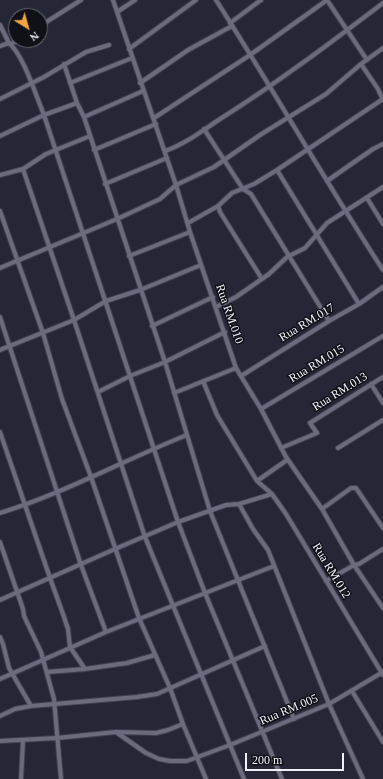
<!DOCTYPE html>
<html>
<head>
<meta charset="utf-8">
<style>
	body { margin:0 }
	#map { position:relative; width:383px; height:779px; overflow:hidden; background:#262736; font-family:"Times New Roman",serif }
	canvas { display:block }
	.north { position:absolute; left:8px; top:8px; width:40px; height:40px; box-sizing:border-box; background:#101117; border:1px solid #696b72; border-radius:50%; rotate:143deg; font-size:11px; font-weight:700; line-height:16px; text-align:center; color:#eff1fb }
	.north::after { content:''; display:block; margin:auto; width:14px; height:18px; background:#f2a541; clip-path:polygon(50% 0,100% 100%,50% 72%,0 100%) }
	.scale { position:absolute; left:245px; top:753px; width:99px; height:18px; box-sizing:border-box; border:2px solid #eff1fb; border-top:0; padding-left:5px; font-size:12px; line-height:14px; white-space:nowrap; color:#eff1fb; -webkit-text-stroke:3px #101117; paint-order:stroke }
</style>
</head>
<body>
<div id="map">
<canvas width="383" height="779"></canvas>
<div class="north">N</div>
<div class="scale">200 m</div>
</div>
<script>
const ctx = document.querySelector('canvas').getContext('2d');
ctx.lineJoin = 'round';
function stroke(path, color, width, dash) { ctx.strokeStyle = color; ctx.lineWidth = width; ctx.lineCap = dash ? 'butt' : 'round'; ctx.setLineDash(dash || []); ctx.stroke(path); }
function write(font, color, halo, rows, align = 'center') {
  ctx.font = font + ' "Times New Roman",serif'; ctx.lineWidth = 3; ctx.setLineDash([]); ctx.textBaseline = 'middle'; ctx.strokeStyle = halo; ctx.fillStyle = color; for (const [text, x, y, turn = 0] of rows) {
    ctx.save(); ctx.translate(x, y); ctx.rotate((+turn || 0) * Math.PI / 180); ctx.textAlign = isNaN(turn) ? turn : align; if (halo) ctx.strokeText(text, 0, 0); ctx.fillText(text, 0, 0); ctx.restore();
  }
}
const minor = new Path2D(`
	M113,0l63,185 14,47 46,136 25,41 25,48 36,52 32,56 29,43
	M216,0c57,89 109,181 167,270
	M327,0l40,60
	M117,12l18,-12
	M230,23l31,-23
	M0,25l9,18 -9,3
	M40,26l41,-26
	M9,43c15,13 27,53 35,72l134,407 27,71 77,186
	M11,44l7,-4
	M129,49l67,-49
	M64,64l13,39 7,14 81,245 45,149 84,208
	M361,64l17,25 5,11
	M70,83l62,-25
	M140,83l48,-33 44,-24
	M0,99l44,-22 42,-25 23,-7
	M84,117l59,-26
	M154,118l96,-63 77,-55
	M204,129l39,60 8,5 78,127
	M0,136l44,-21 33,-12
	M94,150l62,-26
	M165,151c20,-7 37,-20 55,-32 56,-35 110,-76 163,-116
	M23,169l51,151 71,217 99,242
	M277,170l82,134
	M0,175l23,-6 23,-15 44,-18
	M327,181l46,-32 10,-5
	M105,184l62,-26
	M367,198l16,26
	M218,206l2,6 42,67
	M0,211l43,122 19,66 29,78 48,141 31,70 13,36 23,55
	M188,223l30,-17 14,-13 22,-9 23,-14 106,-71
	M129,256l61,-24
	M0,268l117,-49 43,-20 16,-14 38,-18 46,-32 66,-41 35,-30 22,-16
	M216,307l20,-10 33,-23 18,-17 18,-9 22,-25 56,-36
	M0,317l81,248 25,67
	M152,326l61,-29
	M0,350l74,-30 32,-19 34,-11 61,-25
	M241,376l88,-55 30,-17 24,-17
	M203,381l14,34 40,66 15,13 14,20 97,161
	M371,384l12,19
	M98,392l32,-16 35,-14 60,-30
	M174,393l62,-25
	M261,409l122,-73
	M0,432l50,146 13,36 5,15 2,18 15,22
	M281,448l36,-15 -7,-10 73,-46
	M338,448l45,-28
	M257,481l30,-21
	M239,504l14,25 15,21 61,154 34,75
	M322,509l29,-21h5l27,40
	M0,513c65,-20 124,-53 187,-78
	M0,542l23,67 1,7 17,36 13,47 7,80
	M326,581l28,-16 5,-1 24,-15
	M0,600l115,-51 63,-27 48,-17 13,-1 33,-10
	M0,637l3,7 6,24 22,38
	M47,672l38,-3 42,-6 28,-8
	M0,679l106,-47 168,-66
	M352,691l31,51
	M0,716l15,-7 16,-3 106,-9 20,-3 108,-48
	M116,732l30,21 13,6 11,2h17l43,-16 99,-41 54,-32
	M0,741l57,-3 59,-6 40,1 12,-3 15,-6
	M21,779l2,-38`);
const streetNames = [
	["Rua RM.010",229,314,71],
	["Rua RM.017",307,323,-31],
	["Rua RM.015",317,364,-31],
	["Rua RM.013",340,392,-32],
	["Rua RM.012",331,571,59],
	["Rua RM.005",289,710,-23]
];
stroke(minor, '#40424e', 6);
stroke(minor, '#6a6c7e', 4);
write('12px', '#eff1fb', '#101117', streetNames);
</script>
</body>
</html>
